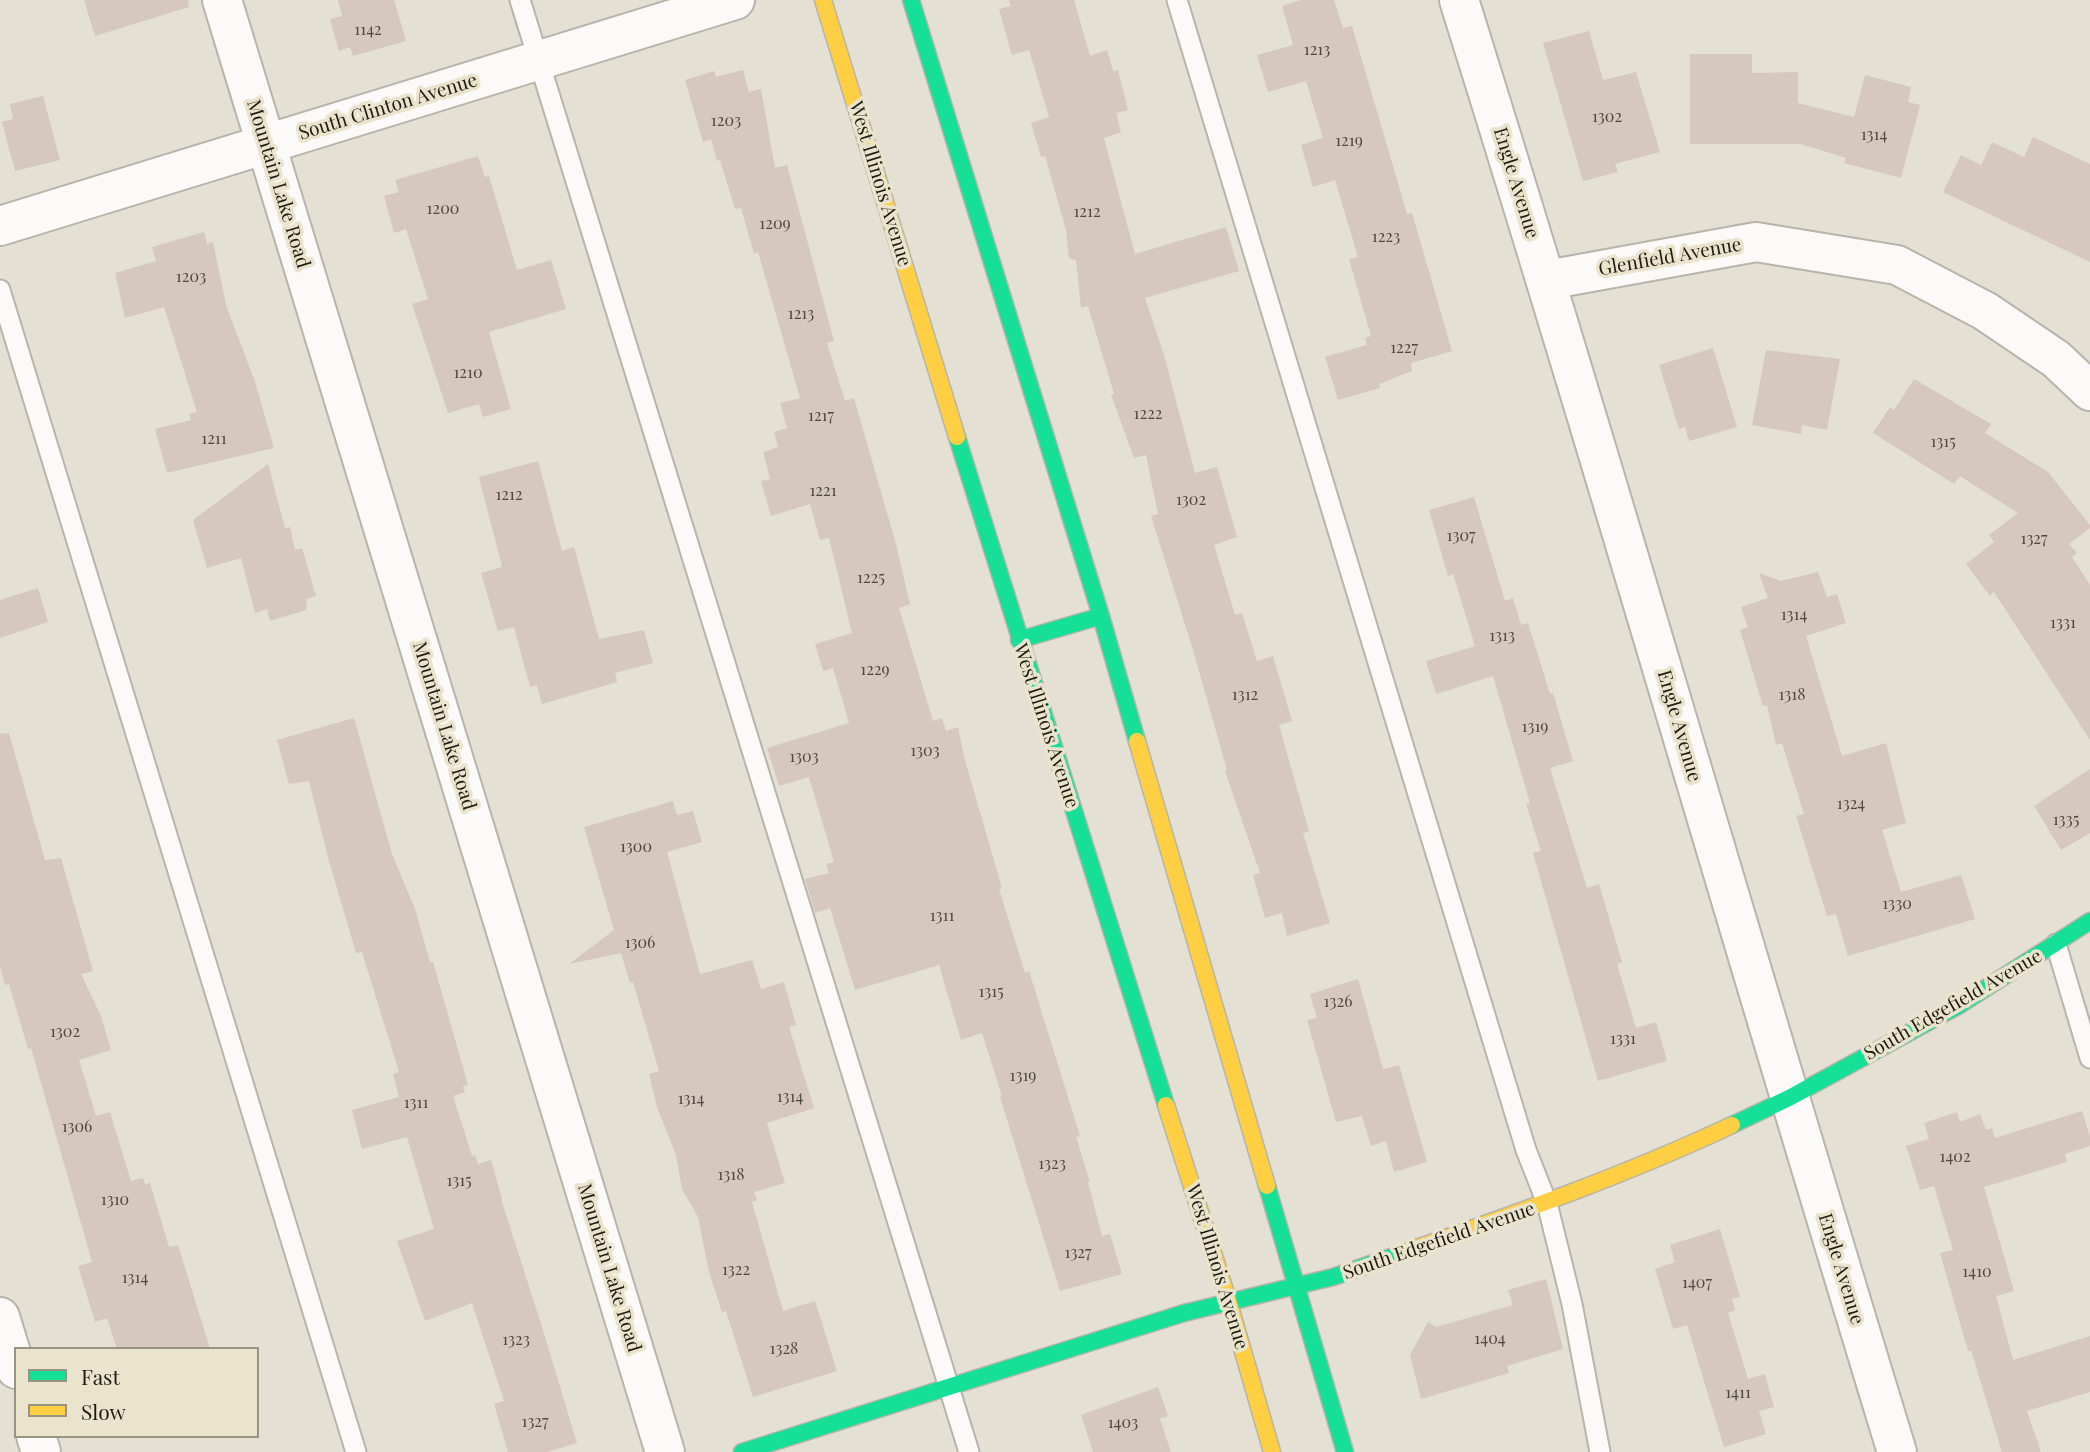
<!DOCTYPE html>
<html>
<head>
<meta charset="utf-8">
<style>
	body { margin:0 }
	#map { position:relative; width:2090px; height:1452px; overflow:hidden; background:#e4e0d4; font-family:"Playfair Display",serif }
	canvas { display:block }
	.legend { position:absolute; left:14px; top:1347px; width:245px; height:91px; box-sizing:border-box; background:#ebe4cd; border:2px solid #999482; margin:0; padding:9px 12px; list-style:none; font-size:21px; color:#1d1b12 }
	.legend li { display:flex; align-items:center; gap:14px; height:35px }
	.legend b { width:35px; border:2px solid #999482 }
</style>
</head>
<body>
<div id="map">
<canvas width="2090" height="1452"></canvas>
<ul class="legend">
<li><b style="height:9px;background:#16e098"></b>Fast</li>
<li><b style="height:9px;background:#ffcf43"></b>Slow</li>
</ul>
</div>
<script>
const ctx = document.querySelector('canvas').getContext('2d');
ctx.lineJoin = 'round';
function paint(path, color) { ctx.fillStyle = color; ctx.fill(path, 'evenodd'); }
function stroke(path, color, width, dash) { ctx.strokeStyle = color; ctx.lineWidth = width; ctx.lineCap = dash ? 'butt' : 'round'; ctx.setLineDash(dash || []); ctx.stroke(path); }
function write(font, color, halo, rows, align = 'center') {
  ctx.font = font + ' "Playfair Display",serif'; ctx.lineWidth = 7; ctx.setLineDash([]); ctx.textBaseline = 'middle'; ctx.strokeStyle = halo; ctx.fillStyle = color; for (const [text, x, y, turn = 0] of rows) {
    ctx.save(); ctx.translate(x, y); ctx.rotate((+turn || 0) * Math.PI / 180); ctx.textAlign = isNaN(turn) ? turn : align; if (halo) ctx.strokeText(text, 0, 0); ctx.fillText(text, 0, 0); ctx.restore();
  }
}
const building = new Path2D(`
	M84,0h104l1,7 -94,29z
	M338,0h56l12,41 -53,15 -3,-9 -11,4 -9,-32 12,-3z
	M1009,0h65l16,56 17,-6 6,21 5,-1 10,40 -12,3 5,19 -17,6 31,116 91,-27 13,44 -94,27 19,57 31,118 22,-6 20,70 -23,8 21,70 7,-2 15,48 16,-5 19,65 -13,4 30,106 -6,2 27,90 -43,13 -5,-23 -17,5 -12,-43 7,-2 -35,-102 2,-1 -34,-120 -42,-134 7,-2 -12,-59 -12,3 -23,-63 3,-1 -26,-88 -7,2 -5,-48 -7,-2 -3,-28 -21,-74 -4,1 -10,-34 18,-6 -20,-67 -17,5 -13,-46 12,-3z
	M1301,0h33l9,28 9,-2 55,188 5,-1 40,138 -41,12 1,8 -33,13 1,4 -42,12 -13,-43 42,-12 -2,-7 6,-2 -22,-77 9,-2 -23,-77 -22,7 -12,-42 22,-7 -17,-57 -38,11 -11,-37 36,-10 -11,-39z
	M1589,31l14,49 33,-8 24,80 -45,12 3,8 -35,9 -40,-138z
	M1690,54h62v19l46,-1v31l56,14 11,-42 46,12 -3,15 12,3 -19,73 -57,-15 2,-5 -45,-14h-111z
	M743,70l6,22 12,-3 14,79 12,-3 47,176 -7,2 18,58 9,-3 42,146 14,60 -11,4 34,113 9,-3 4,13 12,-4 6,30 38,131 -3,1 26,84 4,-2 51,165 -4,1 14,45h-2l14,54 8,-2 12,40 -62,17 -60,-194 2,-1 -20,-63 -21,7 -22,-75 -84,25 -25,-82 -15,5 -10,-34 24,-6 -3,-9 8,-2 -25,-85 -30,9 -12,-38 82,-25 -16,-55 -10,3 -8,-27 37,-11 -23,-95 -9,2 -10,-36 -39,12 -10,-35 9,-2 -7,-27 15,-5 -4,-15 13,-4 -7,-25 20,-5 -42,-146 -4,2 -13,-46 -6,1 -15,-49 -3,1 -6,-22 -8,3 -18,-62 29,-9 2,6z
	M43,96l17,64 -45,11 -13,-49 11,-3 -3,-15z
	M2033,137l57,27v98l-147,-70 18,-37 20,10 11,-23 32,15z
	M478,156l7,21 4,-1 28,94 34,-10 15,49 -77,23 22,77 -28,8 -4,-13 -31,9 -36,-109 16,-5 -22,-70 -12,4 -10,-37 15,-4 -4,-12z
	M204,232l3,12 6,-2 13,63 29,77 19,66 -107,25 -12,-44 36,-9 -2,-6 8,-2 -33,-105 -39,11 -10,-45 41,-12 -4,-14z
	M1713,348l24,79 -48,14 -4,-14 -6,2 -20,-64z
	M1766,350l74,9 -13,71 -25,-5 -1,9 -49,-9z
	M1914,379l77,45 -6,9 63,39 42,53v3l-21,16 8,9 -5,4 18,28v155l-96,-148 -4,4 -24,-32 28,-22 -5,-7 29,-22 -58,-37 -6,8 -81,-51 17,-26 4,3z
	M538,461l24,90 12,-4 25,92 45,-9 9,33 -38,10 2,9 -75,22 -5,-19 -7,2 -16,-60 -16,4 -17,-58 21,-6 -23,-90z
	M268,464l17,64 5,-1 5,23 7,-2 14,48 -9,3 -1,11 -36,11 -3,-12 -12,4 -14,-55 -34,10 -14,-48z
	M1474,497l31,104 8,-3 8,27 7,-2 22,71 3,-1 20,68 -23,7 37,120 12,-4 23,78 -5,2 19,64 20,-6 11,39 -69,20 -65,-228 8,-2 -15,-47 4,-1 -37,-127 -57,18 -10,-33 49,-15 -22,-72 -5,2 -19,-66z
	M1818,572l9,25 10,-3 9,29 -40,13 36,120 44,-13 20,80 -24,7 19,62 60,-17 14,44 -127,37 -12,-42 -9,2 -31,-100 8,-2 -22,-71 -6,2 -9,-40 -4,1 -23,-76 8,-3 -7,-20 27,-9 -9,-25 22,8z
	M38,588l10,34 -48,16v-38z
	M354,718l38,136 23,55 15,53h3l35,123 -5,1 2,6 -12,4 19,60 3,-1 3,9 13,-4 11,39h-1l41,128 35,116 -30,9h-39l-14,-48 10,-3 -32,-98 -47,18 -28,-80 37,-12 -27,-92 -45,12 -10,-39 47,-13 -6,-23 6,-2 -37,-120 -6,1 -27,-92 -20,-80 -20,3 -12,-44z
	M9,733l36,127 16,-2 32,113 -12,3 20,42 10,34 -32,10 17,56 14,-4 21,69 12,-3 2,6 5,-1 19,64 9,-2 32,104h-93l-10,-31 -12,4 -17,-56 14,-4 -61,-214 -3,1 -19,-65 -4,1 -5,-19v-232z
	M2090,769v64l-29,17 -27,-44z
	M673,801l4,14 16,-4 9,31 -35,10 33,122 52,-14 9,29 23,-7 12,43 -7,2 25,81 -47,15 18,60 -31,9 3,8 -5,2 31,109 32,-10 22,70 -84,26 -27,-86 -4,1 -13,-40 -11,-55 -16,-28 -6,-34 -19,-48 -8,-33 10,-3 -26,-89 -3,1 -9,-30 -52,11 45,-34 -30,-103z
	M1358,979l25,90 16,-4 28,97 -33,10 -8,-31 -15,5 -9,-30 -26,6 -29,-102 10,-2 -7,-24z
	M2082,1111l8,26v9l-25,8 2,8 -83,25 30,104 -18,5 17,64 77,-24v56l-63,19 14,41h-39l-31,-102 -3,1 -28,-98 13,-3 -19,-64 -14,4 -14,-44 23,-7 -5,-16 33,-11 3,10 20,-8 6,16 6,-2 3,10z
	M1720,1229l20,68 -8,2 3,11 -7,3 20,66 17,-5 9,33 -15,4 7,23 -42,13 -37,-122 -14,4 -18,-60 20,-7 -5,-17z
	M1546,1279l17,70 -56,17 2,7 -88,26 -11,-44 18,-33 8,5 77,-22 -5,-15z
	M1158,1387l10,29 -8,3 11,33h-78l-12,-37z`);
const lane = new Path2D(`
	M520,0l449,1452
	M1177,0l349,1150 21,53 25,101 28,148
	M0,290l356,1162
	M2056,944l34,114`);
const street = new Path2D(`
	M222,0l443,1452
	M1459,0c151,482 290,969 438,1452
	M0,226l735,-226
	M1547,280l209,-38 141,23 88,46 71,48 34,32
	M0,1317l16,52
	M36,1436l5,16`);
const fast = new Path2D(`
	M911,0l190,616 36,125
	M957,437l209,668
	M1019,640l82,-24
	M1732,1125l57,-27 169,-92 132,-85
	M1267,1186l78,266
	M742,1452l442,-139 149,-36 78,-27`);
const slow = new Path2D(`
	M823,0l134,437
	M1137,741l130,445
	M1166,1105l63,198 43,149
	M1411,1250c109,-38 217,-76 321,-125`);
const numberNames = [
	["1142",368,30],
	["1213",1317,50],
	["1302",1607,117],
	["1203",726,121],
	["1314",1874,135],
	["1219",1349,141],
	["1200",443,209],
	["1212",1087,212],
	["1209",775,224],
	["1223",1386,237],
	["1203",191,277],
	["1213",801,314],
	["1227",1404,348],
	["1210",468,373],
	["1222",1148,414],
	["1217",821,416],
	["1211",214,439],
	["1315",1943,442],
	["1221",823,491],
	["1212",509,495],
	["1302",1191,500],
	["1307",1461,536],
	["1327",2034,539],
	["1225",871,578],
	["1314",1794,615],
	["1331",2063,623],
	["1313",1502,636],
	["1229",875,670],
	["1312",1245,695],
	["1318",1792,695],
	["1319",1535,727],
	["1303",925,751],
	["1303",804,757],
	["1324",1851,804],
	["1335",2066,820],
	["1300",636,847],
	["1330",1897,904],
	["1311",942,916],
	["1306",640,943],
	["1315",991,992],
	["1326",1338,1002],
	["1302",65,1032],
	["1331",1623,1039],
	["1319",1023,1076],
	["1314",790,1097],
	["1314",691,1099],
	["1311",416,1103],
	["1306",77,1127],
	["1402",1955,1157],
	["1323",1052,1164],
	["1318",731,1175],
	["1315",459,1181],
	["1310",115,1200],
	["1327",1078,1253],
	["1322",736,1270],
	["1410",1977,1272],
	["1314",135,1278],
	["1407",1697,1283],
	["1404",1490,1339],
	["1323",516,1340],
	["1328",784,1349],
	["1411",1738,1393],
	["1327",535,1422],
	["1403",1123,1423]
];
const streetNames = [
	["South Clinton Avenue",388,107,-17],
	["Engle Avenue",1516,183,73],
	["Mountain Lake Road",278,184,73],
	["West Illinois Avenue",880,184,73],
	["Glenfield Avenue",1670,257,-10],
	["Mountain Lake Road",444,726,73],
	["West Illinois Avenue",1046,726,72],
	["Engle Avenue",1679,726,74],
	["South Edgefield Avenue",1953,1005,-30],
	["South Edgefield Avenue",1439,1241,-19],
	["West Illinois Avenue",1217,1267,73],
	["Mountain Lake Road",609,1268,73],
	["Engle Avenue",1841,1269,73]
];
paint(building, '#d6c7bf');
stroke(lane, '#b7b5ab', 23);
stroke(street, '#b7b5ab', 42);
stroke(fast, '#b7b5ab', 19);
stroke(slow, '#b7b5ab', 19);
stroke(lane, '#fbfaf9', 19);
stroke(street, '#fbfaf9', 38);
stroke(fast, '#16e098', 16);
stroke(slow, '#ffcf43', 16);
write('16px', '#4e4940', null, numberNames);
write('19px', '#1d1b12', '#ebe4cd', streetNames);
</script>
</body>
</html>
